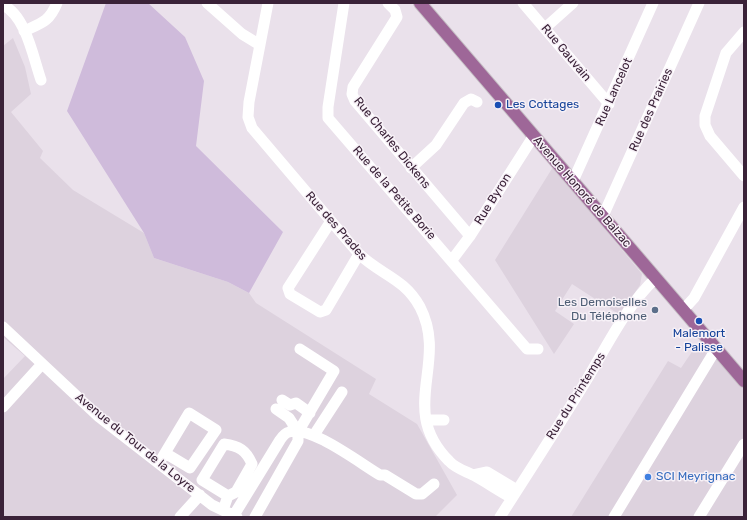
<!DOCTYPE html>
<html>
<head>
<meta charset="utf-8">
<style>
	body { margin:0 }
	#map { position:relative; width:747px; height:520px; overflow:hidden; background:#eae1eb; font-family:Rubik,sans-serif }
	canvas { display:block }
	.frame { position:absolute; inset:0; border:4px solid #3a2238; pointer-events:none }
</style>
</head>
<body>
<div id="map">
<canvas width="747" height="520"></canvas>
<div class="frame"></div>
</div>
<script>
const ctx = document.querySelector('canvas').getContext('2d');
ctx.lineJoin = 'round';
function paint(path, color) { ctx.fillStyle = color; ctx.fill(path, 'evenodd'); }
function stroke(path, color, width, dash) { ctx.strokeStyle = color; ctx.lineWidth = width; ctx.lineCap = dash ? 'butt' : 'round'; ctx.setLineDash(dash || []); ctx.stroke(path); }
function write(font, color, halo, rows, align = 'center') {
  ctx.font = font + ' Rubik,sans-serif'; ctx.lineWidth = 3; ctx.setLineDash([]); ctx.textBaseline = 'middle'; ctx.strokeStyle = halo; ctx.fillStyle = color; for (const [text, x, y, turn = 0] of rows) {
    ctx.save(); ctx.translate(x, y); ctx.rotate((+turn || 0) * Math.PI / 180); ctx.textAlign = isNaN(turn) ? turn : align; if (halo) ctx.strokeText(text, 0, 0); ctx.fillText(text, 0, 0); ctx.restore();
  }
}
const built = new Path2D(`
	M13,38l12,29 6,27 -20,18 32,39 -3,7 33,32 71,43 10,25 74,24 21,11 7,10 120,76 -7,15 48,30 40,71 -22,22h-432v-138l22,-23 -22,-19v-291z
	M553,167l89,107 -2,11 -20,30 -48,-31 -17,27 19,13 -20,30 -59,-94z
	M706,331l38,43v143h-173l97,-156 13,7z`);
const green = new Path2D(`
	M106,3h42l37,34 19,44 -8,65 87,86 -34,61 -21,-11 -74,-24 -10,-25 -77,-122z`);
const minor = new Path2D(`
	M207,3l35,31 18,11
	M268,3l-19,99 -1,15 4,11 107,126c22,21 45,24 61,53 29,56 -23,102 29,154 6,7 16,10 24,14 13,7 26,16 39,23
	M344,3l-16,104v11l199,231h11
	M388,3l7,7 2,7 -44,70 -1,7 3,7 115,135
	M523,3l86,101
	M3,5c23,11 30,52 38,75
	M545,28l28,-25
	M24,31c18,-8 25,-9 33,-28
	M744,32l-18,21 -21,63v9l5,11 34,40
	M411,168l25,-23 28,-42 7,-4 6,3
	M573,181l80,-178
	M603,216l96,-213
	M331,221l-43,67 2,6 30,18 6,-2 33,-56
	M452,260l18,-24 63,-99
	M683,310l11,-12 50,-91
	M3,327l96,90 113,88 25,12
	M282,400l8,5 6,-2 14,10
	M3,407l39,-43
	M276,409l13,9 9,14
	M426,420h18
	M314,435l28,-43
	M159,463l30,-50 27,17 -26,38 -25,-15
	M473,475l14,-3 30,18
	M223,510l5,-14 -26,-16 22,-36c15,2 22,6 28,20l-16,28 -8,4
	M234,515l46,-75c2,-3 5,-7 9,-8 20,-8 72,32 91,43h5l31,19h6l12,-10
	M180,517l20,-22
	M255,517l43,-76v-9l36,-61 -34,-22
	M500,517c29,-45 58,-90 86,-136 21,-35 40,-75 70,-103
	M614,517l102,-168
	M699,517l45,-73`);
const major = new Path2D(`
	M420,3l324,378`);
const markers = [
	[498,105,4,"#1a4fb4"],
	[655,310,4,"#5c6f8a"],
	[699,321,4,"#1a4fb4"],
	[648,477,4,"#3f7fe0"]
];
const streetNames = [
	["Rue Gauvain",566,53,50],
	["Rue Lancelot",614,92,-66],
	["Rue des Prairies",651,110,-66],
	["Rue Charles Dickens",392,143,51],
	["Avenue Honoré de Balzac",582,192,49],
	["Rue de la Petite Borie",394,193,49],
	["Rue Byron",493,199,-58],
	["Rue des Prades",336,226,49],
	["Rue du Printemps",576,396,-58],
	["Avenue du Tour de la Loyre",135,443,39]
];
const transitNames = [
	["Les Cottages",506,105],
	["Malemort",699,334,"center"],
	["- Palisse",699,348,"center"]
];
const serviceNames = [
	["Les Demoiselles",647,303],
	["Du Téléphone",647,317]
];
const shopNames = [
	["SCI Meyrignac",656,477]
];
paint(built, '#ddd2de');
paint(green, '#cfbbdb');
stroke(major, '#c4bdc3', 14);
stroke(minor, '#fff', 11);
stroke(major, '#9e6798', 12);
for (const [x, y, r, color] of markers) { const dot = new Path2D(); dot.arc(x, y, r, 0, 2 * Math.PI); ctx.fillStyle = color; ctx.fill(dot); stroke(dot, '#f7f1f7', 1.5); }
write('12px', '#3a2238', '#f7f1f7', streetNames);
write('12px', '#164399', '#f7f1f7', transitNames, 'left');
write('12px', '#4e5e75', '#f7f1f7', serviceNames, 'right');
write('12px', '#366cbe', '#f7f1f7', shopNames, 'left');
</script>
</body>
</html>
